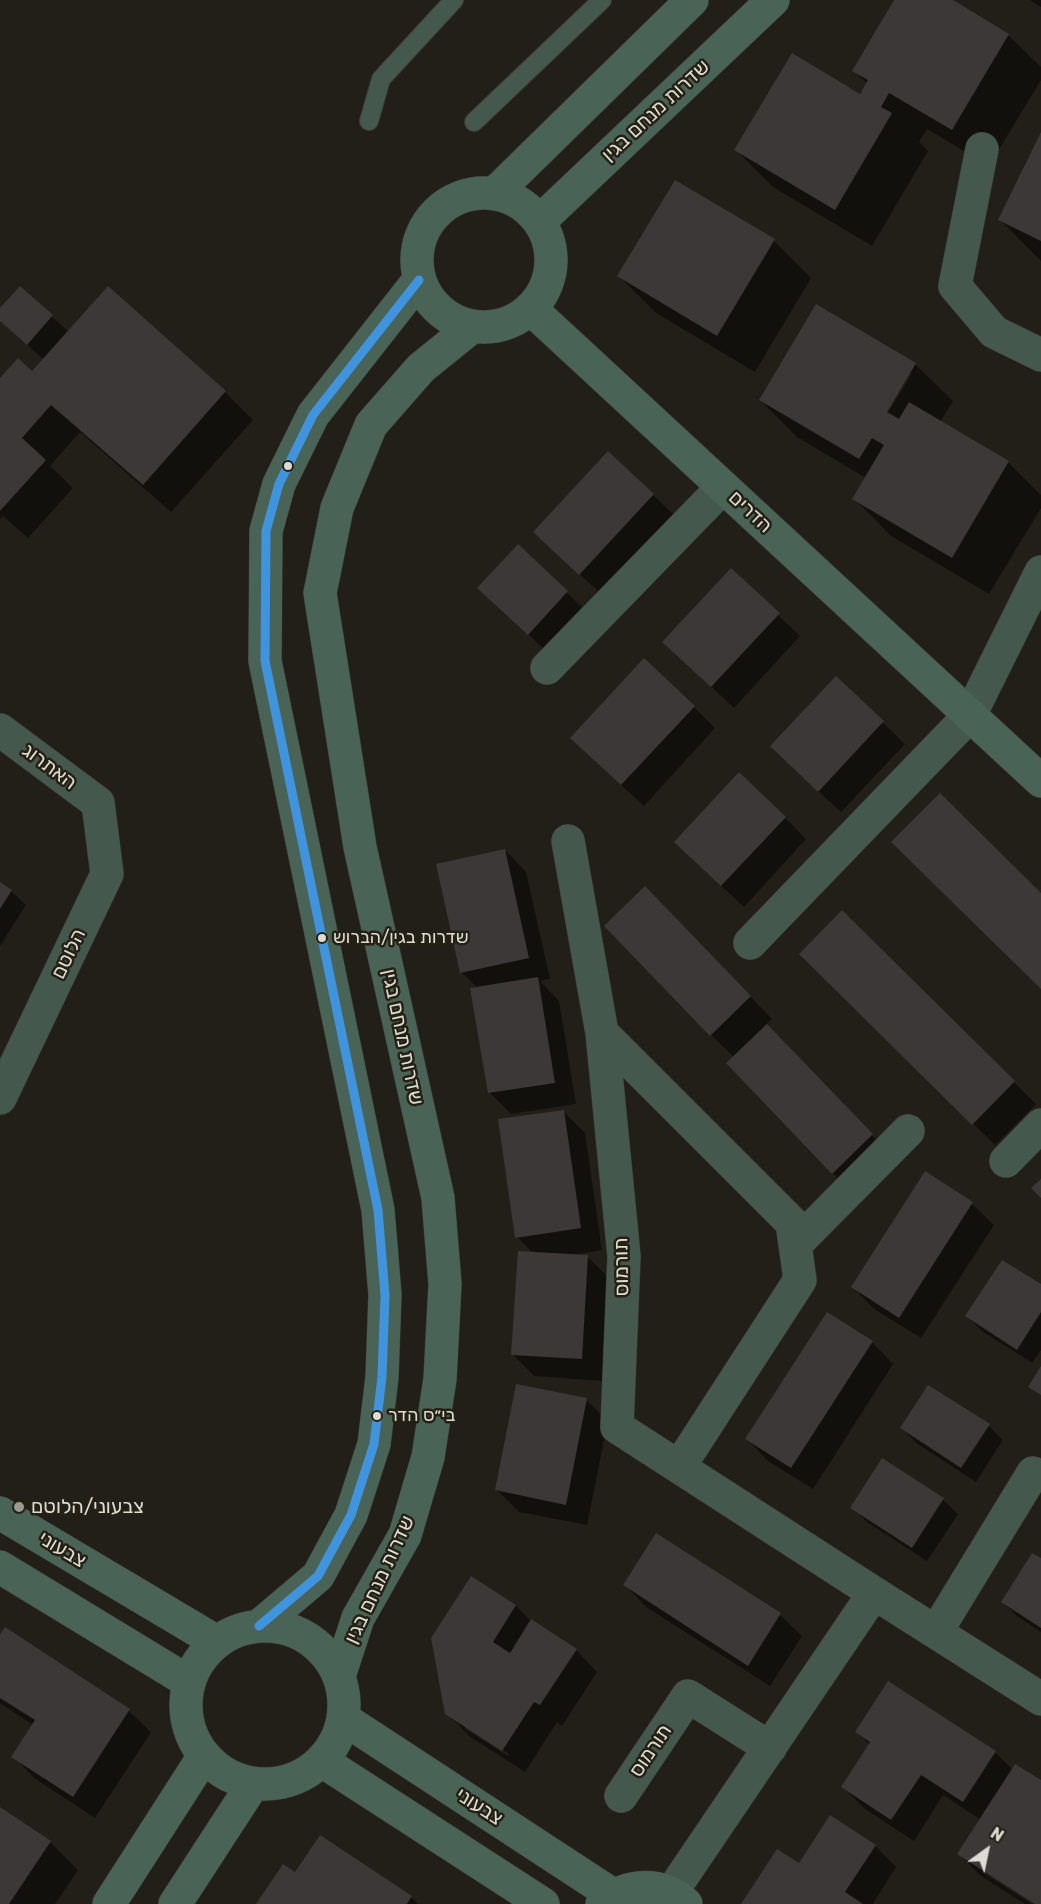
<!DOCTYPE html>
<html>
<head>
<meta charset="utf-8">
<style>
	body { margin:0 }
	#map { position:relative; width:1041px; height:1904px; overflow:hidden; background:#221f18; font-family:Rubik,sans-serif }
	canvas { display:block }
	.north { position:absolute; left:957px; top:1820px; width:60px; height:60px; -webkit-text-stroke:4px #252115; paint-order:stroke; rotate:33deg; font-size:16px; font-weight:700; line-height:24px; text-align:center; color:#dedbd3 }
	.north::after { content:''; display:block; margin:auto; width:21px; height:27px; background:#dedbd3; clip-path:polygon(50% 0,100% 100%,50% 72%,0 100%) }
</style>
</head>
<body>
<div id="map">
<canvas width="1041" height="1904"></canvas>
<div class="north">N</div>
</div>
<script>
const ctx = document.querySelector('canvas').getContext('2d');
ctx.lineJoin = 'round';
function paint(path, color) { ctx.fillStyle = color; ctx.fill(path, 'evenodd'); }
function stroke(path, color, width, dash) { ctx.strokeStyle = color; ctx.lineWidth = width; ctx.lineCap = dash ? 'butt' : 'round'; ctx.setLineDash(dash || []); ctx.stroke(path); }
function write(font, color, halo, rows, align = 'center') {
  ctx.font = font + ' Rubik,Heebo,sans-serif'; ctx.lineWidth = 5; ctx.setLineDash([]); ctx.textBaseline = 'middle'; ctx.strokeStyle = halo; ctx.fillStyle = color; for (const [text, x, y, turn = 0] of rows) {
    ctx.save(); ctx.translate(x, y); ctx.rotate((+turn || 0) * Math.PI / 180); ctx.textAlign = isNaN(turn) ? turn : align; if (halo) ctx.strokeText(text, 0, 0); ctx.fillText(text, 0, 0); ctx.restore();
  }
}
const shadow = new Path2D(`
	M896,0h54l58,35 33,32v13l-52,86 -62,-37 -8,13 9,9 -56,95 -99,-59 -37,-37 125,-54 7,-12 -14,-13z
	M1030,0h11v7z
	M1041,135v126l-41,-41z
	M774,241l37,37 -56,94 -99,-59 -37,-37z
	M20,288l49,44 156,60 28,28 -82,92 -91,-80 -30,34 23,22 -45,50 -25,-22 -3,3v-138l32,-8 12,-13 -44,-40v-10z
	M816,306l99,58 38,37 -13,21 69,41 32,32v13l-52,86 -98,-58 -37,-38 12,-20 -69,-41 -37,-37zM909,373h3l-28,46 -2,-1z
	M653,495l22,21 -73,79 -45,-42z
	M518,547l64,60 -39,41 -49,-45z
	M731,570l69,66 -66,72 -48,-45z
	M836,678l69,66 -64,68 -48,-44z
	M694,707l21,21 -71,78 -50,-46z
	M785,818l21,21 -62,68 -46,-43z
	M505,850l21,22 24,107 -10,2 19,20 17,103 -65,10 -22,-22 -11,-104 -17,-16z
	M0,884l11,7 15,14 -26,41z
	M667,910l105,109 -7,6 128,132 -39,37 -21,-21 -99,-116 -23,-22z
	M842,912l194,192 -41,41 -194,-191z
	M563,1111l22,22 17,117 -28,5 13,1 22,22 -6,103 -69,-5 -21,-21 20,-102 -16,-16z
	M926,1174l46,30 22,21 -73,113 -47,-29 -21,-22z
	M1041,1286v64l-9,13 -50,-32 -15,-15z
	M872,1342l21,22 -80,125 -45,-28 -21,-22z
	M586,1400l22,21 -21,104 -68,-13 -22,-22z
	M989,1426l14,14 -27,42 -60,-39 -14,-15z
	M883,1460l60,40 15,14 -31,47 -60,-39 -15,-15z
	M1041,1560v72l-24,-16 -14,-14z
	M471,1578l45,28 15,15 45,29 21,22 -35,54 -5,-4 -32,50 -56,-36 -22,-23zM465,1725l44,29 -1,2 -43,-27z
	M625,1585l155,30 22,21 -32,50 -124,-79z
	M5,1629l124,82 22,21 -56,86 -61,-40 -21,-22 20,-31 -33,-22v-66z
	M857,1732l138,20 18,18 28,12v122h-3l-56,-36v4l50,32h-7l-44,-28 -22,-22 22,-34 -38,-25 -29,46 -49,-32 -22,-22 27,-42z
	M0,1809l50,33 28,28 -23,34h-55z
	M875,1846l21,21 -23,37h-130l56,-39z
	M295,1874l116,23 7,7h-160z`);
const building = new Path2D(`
	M894,0h59l56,34 -57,96 -63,-37 -8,14 11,6 -57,97 -101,-60 58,-97 68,41 8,-14 -16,-9z
	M1041,132v109l-43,-21z
	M675,180l100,59 -58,97 -100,-60z
	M20,286l33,29 -26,30 -27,-24v-13z
	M108,286l118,105 -83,94 -92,-80 -29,33 24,22 -46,51v-133l18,-20 14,13z
	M816,304l100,59 -29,49 12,7 10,-17 100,59 -57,97 -100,-59 32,-54 -12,-7 -13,21 -100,-59z
	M608,451l46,43 -75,81 -46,-43z
	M518,544l50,47 -40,44 -51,-47z
	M731,568l49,45 -69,74 -49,-45z
	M644,658l51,48 -74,79 -51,-47z
	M836,676l48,45 -66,71 -48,-46z
	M739,772l47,45 -65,69 -47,-44z
	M940,793l101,100v96l-150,-147z
	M505,849l24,109 -69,15 -24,-109z
	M0,882l12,8 -12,19z
	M645,886l106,110 -41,40 -106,-110z
	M842,910l173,171 -43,44 -173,-171z
	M538,977l17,106 -67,10 -18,-105z
	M767,1024l106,110 -41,40 -106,-111z
	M564,1110l17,118 -66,10 -17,-119z
	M925,1171l48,31 -74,116 -48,-31z
	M1041,1179v19l-10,-10z
	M518,1251l70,4 -6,104 -71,-4z
	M1002,1260l39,24v28l-24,38 -52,-34z
	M827,1312l46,29 -82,127 -46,-29z
	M1041,1366v29l-13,-8z
	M516,1384l71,14 -21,107 -71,-15z
	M928,1385l62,39 -29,44 -61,-40z
	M882,1458l62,40 -32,50 -62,-40z
	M656,1533l125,80 -33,53 -125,-81z
	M1032,1553l9,5v70l-40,-26z
	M471,1576l45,29 -23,37 17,11 21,-34 46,30 -37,56 -6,-3 -32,49 -57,-37 -14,-76z
	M5,1627l125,82 -57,88 -62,-40 24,-37 -35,-22v-64z
	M888,1681l108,70 -33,51 -42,-27 -30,45 -50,-33 29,-45 -15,-10z
	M1015,1764l26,16v124h-6l-78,-50z
	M0,1807l51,34 -42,63h-9z
	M830,1815l46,30 -31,47 18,12h-122l36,-55 22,14z
	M320,1835l92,61 -5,8h-151l27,-40 12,8z`);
const lane = new Path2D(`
	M369,121l12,-42 73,-79
	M474,122l128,-122`);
const street = new Path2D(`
	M982,149l-27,137 39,46 47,23
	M547,668l176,-181
	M0,730l98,73 9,71 -107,224
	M568,841l34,192 22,223 -7,171 257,166
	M750,943l220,-228 71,-143
	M602,1033l190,190 8,57 -121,187
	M1006,1161l35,-36
	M795,1245l113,-114
	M936,1632l97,-159
	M621,1796l67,-100 82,52
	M671,1893l203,-300 167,106`);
const secondary = new Path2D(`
	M495,193l197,-193
	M417 260a67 67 0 1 1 134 0a67 67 0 1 1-134 0Z
	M540,221l233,-221
	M531,309l510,472
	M0,1513l217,129
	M0,1567l189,115
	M186 1705a79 79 0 1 1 158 0a79 79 0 1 1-158 0Z
	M259,1626l59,-50 33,-61 23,-71 8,-67 3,-82 -7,-85 -113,-549 1,-130 13,-47 34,-69 106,-135
	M339,1676l19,-58 47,-83 23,-78 12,-78 5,-95 -7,-86 -78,-351 -40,-254 17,-85 34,-83 50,-57 52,-42
	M344,1719l269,176
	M322,1761l221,143
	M109,1904l95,-148
	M175,1904l78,-120
	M602,1904c26,-21 59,-23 84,0`);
const bus1 = new Path2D(`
	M259,1626l59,-50 33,-61 23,-71 8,-67 3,-82 -7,-85 -113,-549 1,-130 13,-47 34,-69 106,-135`);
const markers = [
	[288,466,5,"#dedbd3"],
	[322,938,5,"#dedbd3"],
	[377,1416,5,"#dedbd3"],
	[19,1507,6,"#9c9992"]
];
const busNames = [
	["שדרות בגין/הברוש",333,938],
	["בי״ס הדר",388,1416]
];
const streetNames = [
	["שדרות מנחם בגין",656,111,-43],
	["הדרים",750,512,43],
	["האתרוג",49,767,37],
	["הלוטם",69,954,-64],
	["שדרות מנחם בגין",402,1037,78],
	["תורמוס",622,1267,-91],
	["צבעוני",62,1550,31],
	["שדרות מנחם בגין",380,1580,-65],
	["תורמוס",651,1751,-56],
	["צבעוני",479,1807,33]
];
const poiNames = [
	["צבעוני/הלוטם",31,1507]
];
paint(shadow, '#0007');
paint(building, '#3b3837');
stroke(lane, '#3f3c37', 20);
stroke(street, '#3f3c37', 34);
stroke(secondary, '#3f3c37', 34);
stroke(lane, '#45584e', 18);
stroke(street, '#45584e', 33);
stroke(secondary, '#4a6357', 33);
stroke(bus1, '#4094de', 9);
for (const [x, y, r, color] of markers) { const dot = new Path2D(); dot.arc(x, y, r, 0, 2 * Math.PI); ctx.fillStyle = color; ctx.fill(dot); stroke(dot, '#252115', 2); }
write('18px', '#dedbd3', '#252115', busNames, 'left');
write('20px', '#dedbd3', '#252115', streetNames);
write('20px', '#dedbd3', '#252115', poiNames, 'left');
</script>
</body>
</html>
